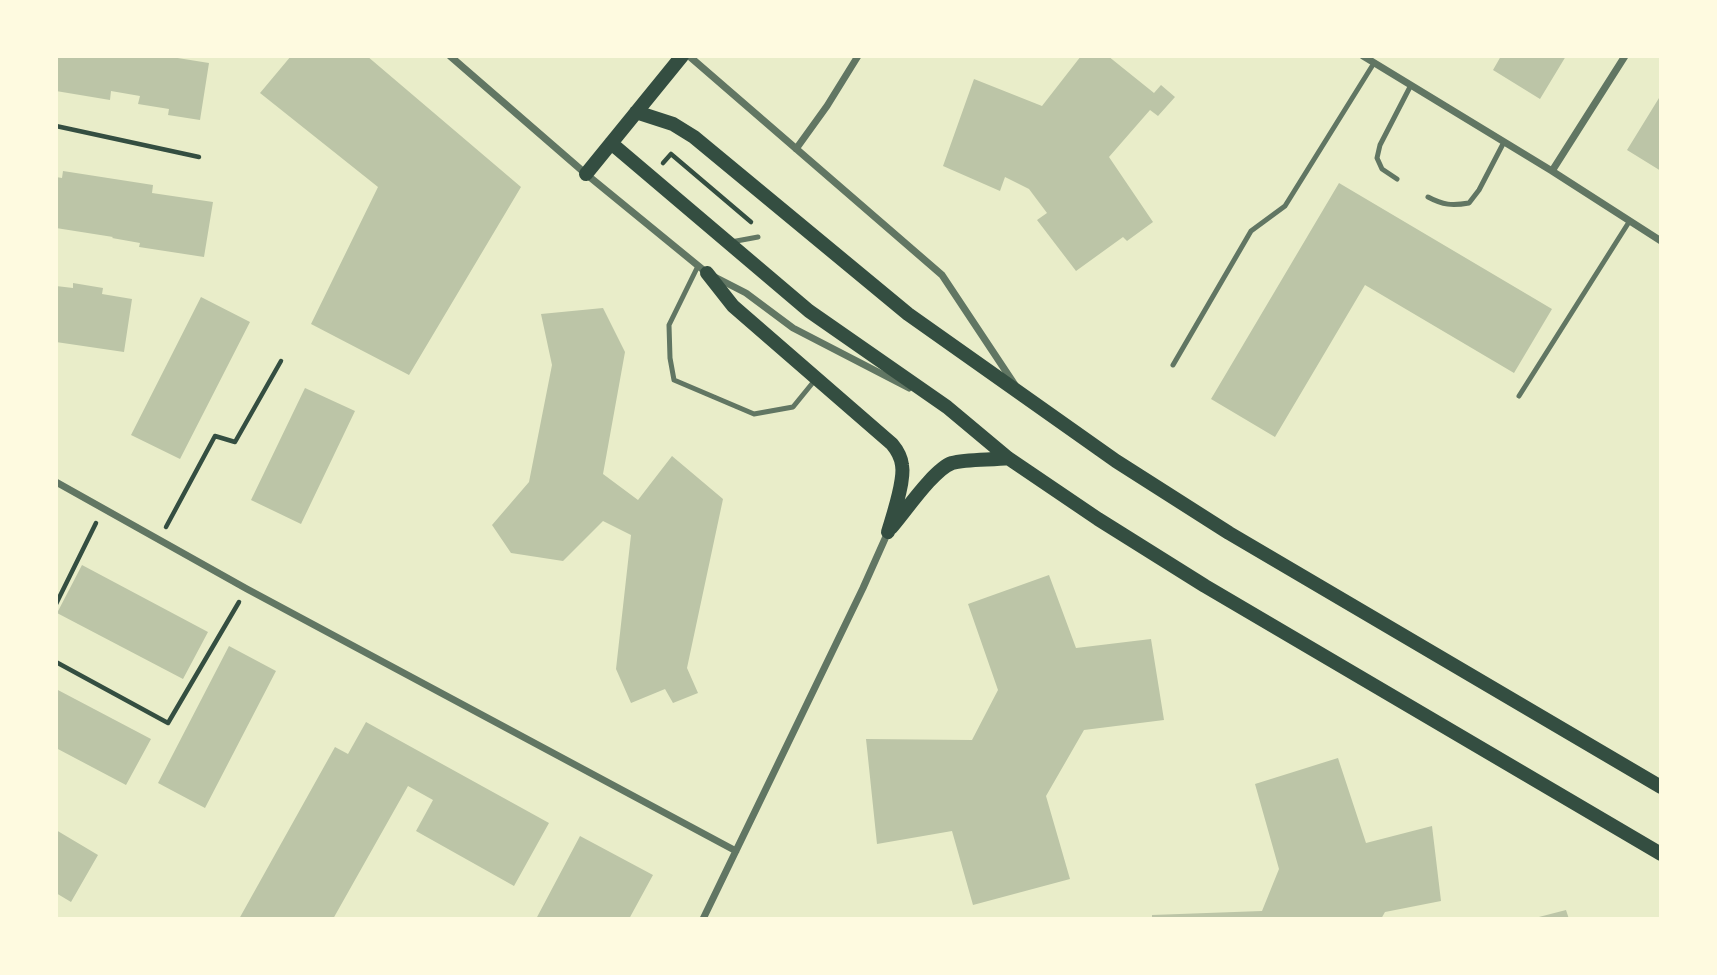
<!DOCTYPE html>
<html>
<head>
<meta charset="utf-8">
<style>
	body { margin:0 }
	#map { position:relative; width:1717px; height:975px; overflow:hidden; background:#e9edc9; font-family:Mulish,sans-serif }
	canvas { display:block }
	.frame { position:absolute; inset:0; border:58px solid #fefae0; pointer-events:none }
</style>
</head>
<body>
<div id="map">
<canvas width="1717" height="975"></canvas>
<div class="frame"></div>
</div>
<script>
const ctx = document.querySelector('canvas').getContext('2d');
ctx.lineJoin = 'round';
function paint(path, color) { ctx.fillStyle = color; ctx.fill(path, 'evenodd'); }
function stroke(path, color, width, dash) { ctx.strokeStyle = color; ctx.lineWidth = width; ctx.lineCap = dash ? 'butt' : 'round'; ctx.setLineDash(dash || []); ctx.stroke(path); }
const building = new Path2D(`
	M56,56h109l44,7 -9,57 -32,-5 1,-6 -31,-5 2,-8 -29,-5 -1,9 -54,-9z
	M291,56h76l154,131 -112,188 -98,-51 67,-137 -118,-94z
	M1081,56h27l46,37 7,-8 14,12 -17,19 -8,-6 -41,47 44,65 -26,19 -4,-4 -47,34 -39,-51 10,-7 -18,-24 -24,-12 -5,14 -57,-25 31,-87 68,27z
	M1501,56h65l-26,43 -47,-29z
	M1659,98l2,1v72l-34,-21z
	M63,171l90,14 -1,8 61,9 -9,55 -65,-10 1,-4 -28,-5 1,-1 -57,-9v-51l6,1z
	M1339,183l213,126 -38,64 -149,-88 -90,152 -64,-38z
	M73,283l30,5 -1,6 30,5 -8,53 -68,-10v-56l17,2z
	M201,297l49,25 -70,137 -49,-24z
	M603,308l22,44 -22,122 35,26 34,-44 51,43 -36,169 11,25 -25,10 -8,-14 -34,14 -15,-34 15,-134 -28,-14 -40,40 -52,-8 -19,-28 37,-43 23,-117 -11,-51z
	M305,388l50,23 -54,113 -50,-24z
	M82,565l126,67 -25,47 -126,-66z
	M1049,575l27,73 75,-9 13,81 -80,10 -38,66 24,83 -97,26 -21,-74 -75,13 -11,-105 106,1 26,-50 -30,-86z
	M229,646l47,25 -71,137 -47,-25z
	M56,689l95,50 -25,46 -70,-37z
	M366,722l183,101 -35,63 -98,-55 17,-31 -25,-14 -75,133h-94l96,-172 13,7z
	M1338,758l28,85 66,-17 9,75 -56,11 -4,7h-229v-4l110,-4 17,-42 -24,-85z
	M56,830l42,25 -27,47 -15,-9z
	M580,836l73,39 -24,44h-93z
	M1566,910l3,9h-34v-1z`);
const path = new Path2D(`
	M56,126l143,31
	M663,163l8,-9 80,68
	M166,527l49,-91 20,6 46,-81
	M56,604l40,-81
	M56,662l112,61 71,-121`);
const service = new Path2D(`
	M1397,179l-15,-10 -5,-11 3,-13 31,-60
	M1428,197c15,8 24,9 41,6l10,-13 25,-48
	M731,242l27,-5
	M698,266l-29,59 1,33 4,22 80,34 39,-7 22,-27
	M1173,365l78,-134 34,-25 89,-143
	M1519,396l110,-174`);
const minor = new Path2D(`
	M450,56l136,118 121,99 39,20 47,35 116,60
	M689,56l253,219 73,110
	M1363,56l189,115 109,70
	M796,149l31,-43 31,-50
	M1552,171l73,-115
	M56,482l191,107 489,262
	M703,919l160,-331 25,-56`);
const secondary = new Path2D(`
	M636,112l37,12 21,13 214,177 208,147 113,72 432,254
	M611,143l198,168 138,96 61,51 90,61 107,67 456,268
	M586,174l96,-118
	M707,273l26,33 159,138c5,6 9,13 10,21 3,16 -9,50 -14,67
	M891,528c14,-16 43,-59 61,-65 14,-4 41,-3 56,-5`);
paint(building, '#bcc5a7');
stroke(path, '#344e41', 4.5);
stroke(service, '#617663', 5);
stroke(minor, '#617663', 7);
stroke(secondary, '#344e41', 14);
</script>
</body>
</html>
